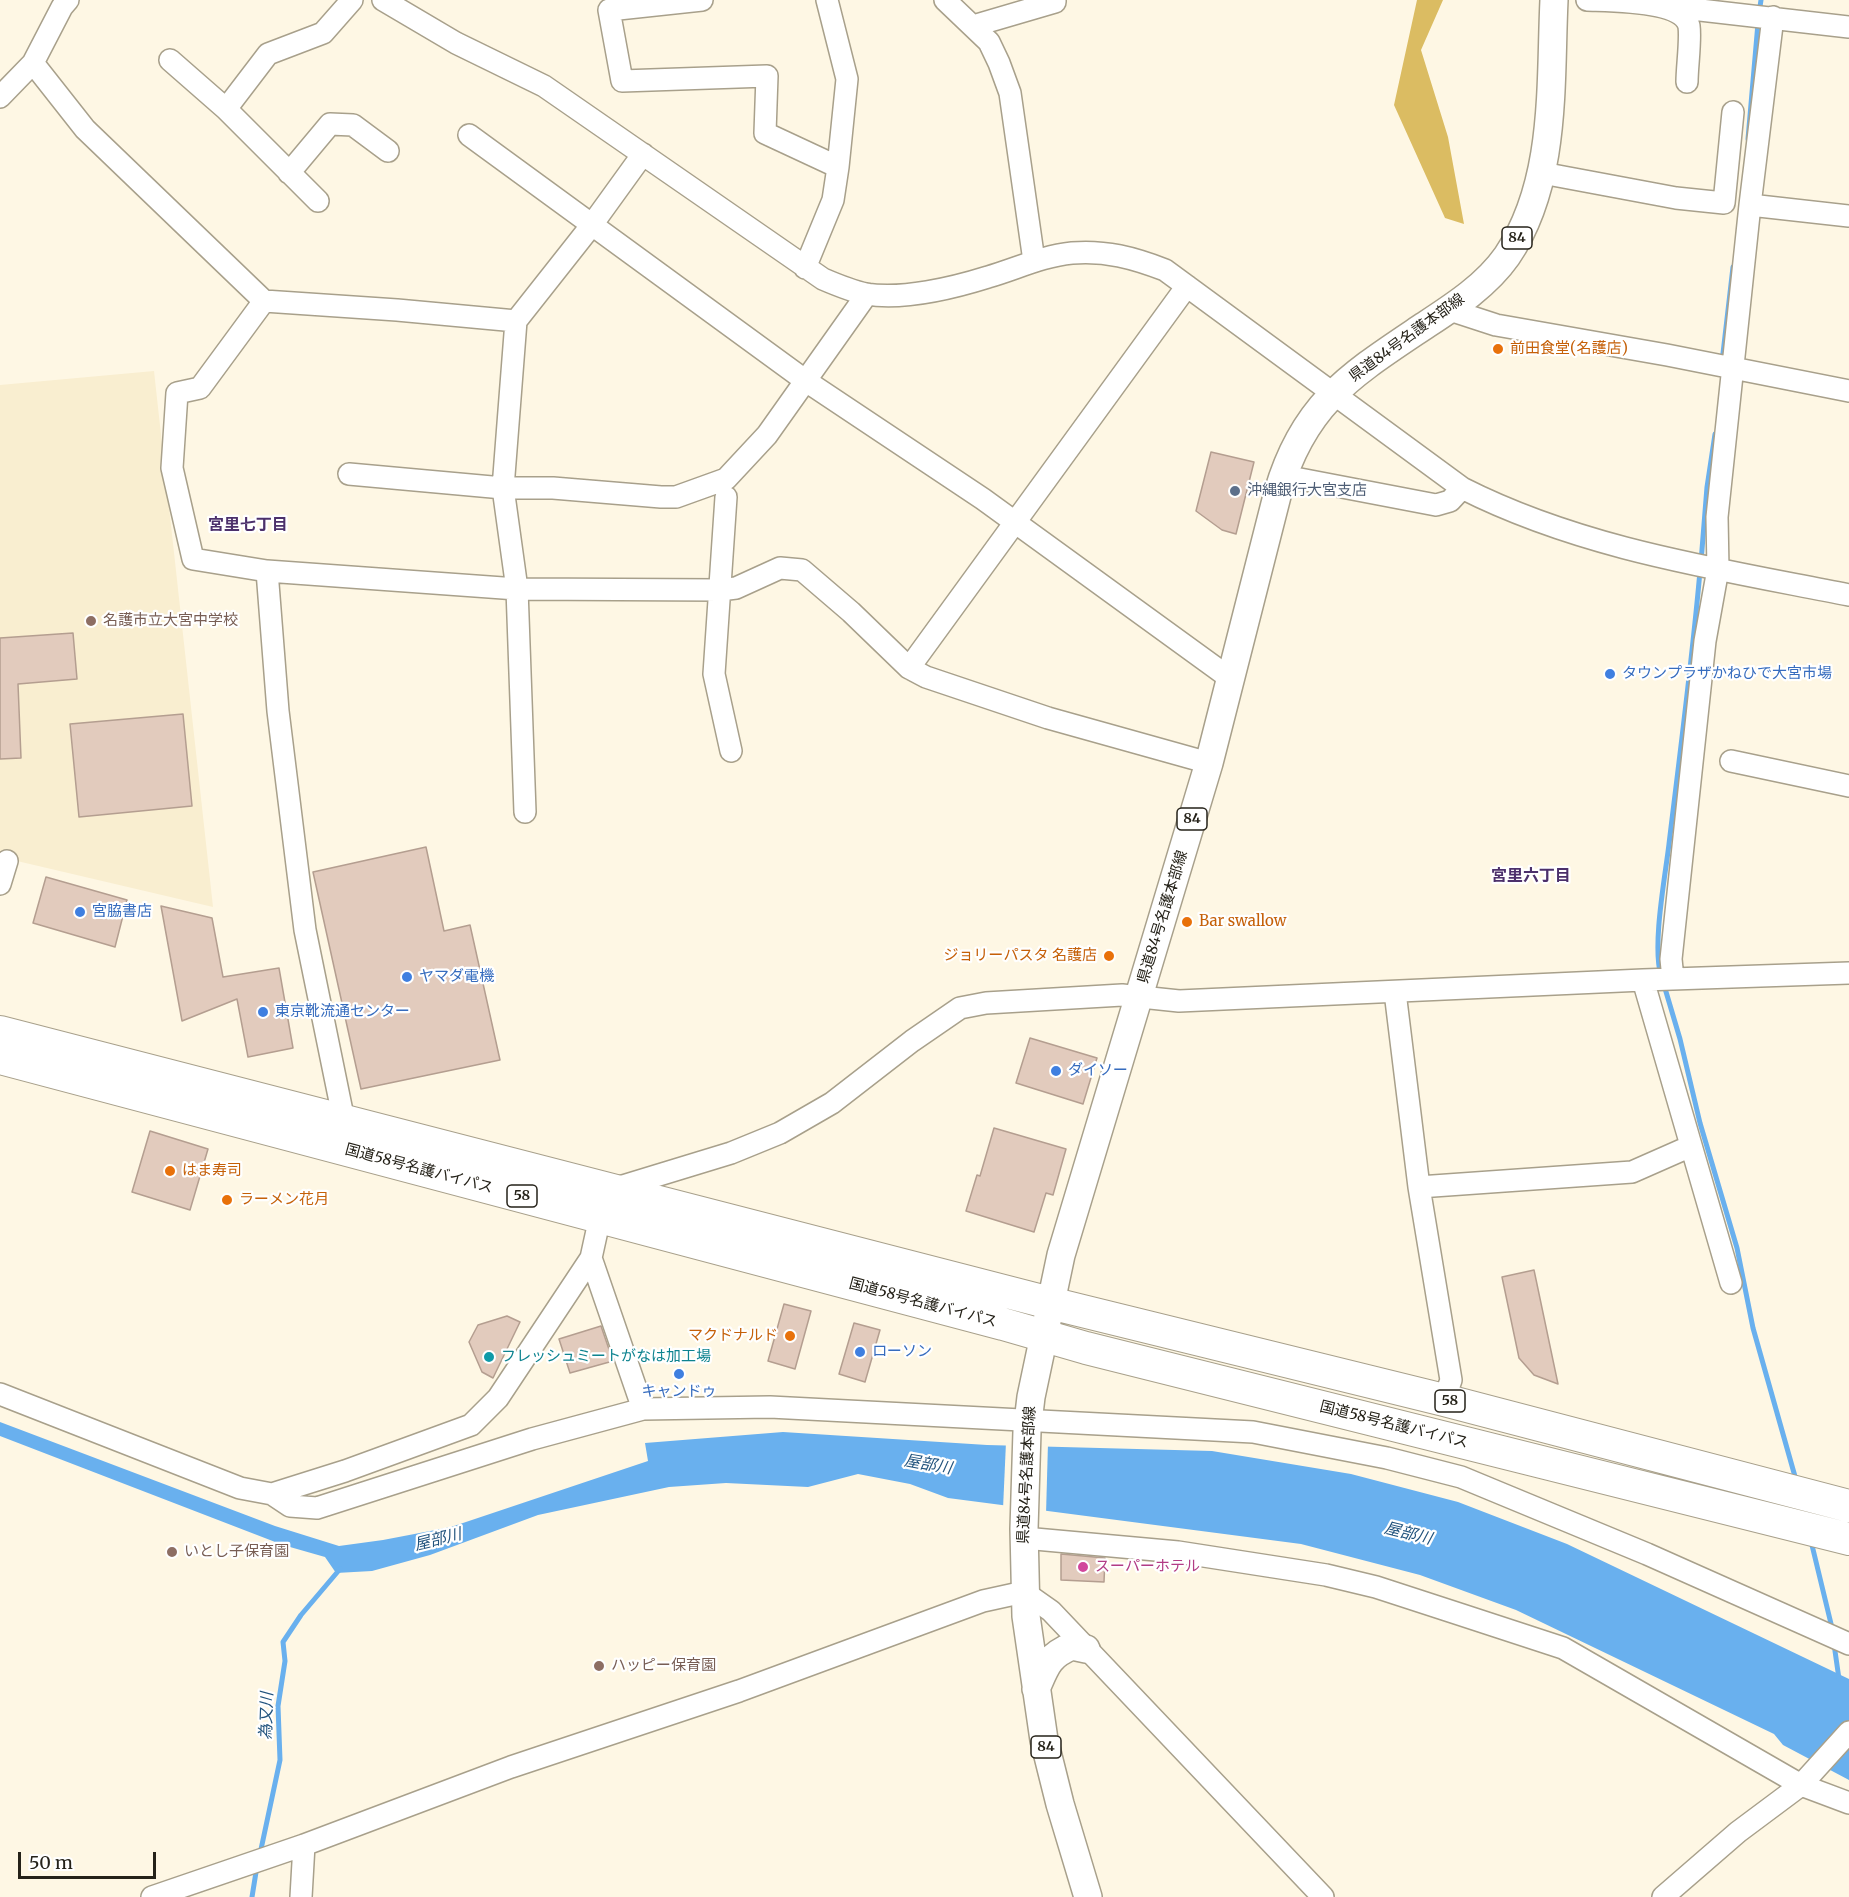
<!DOCTYPE html>
<html>
<head>
<meta charset="utf-8">
<style>
	body { margin:0 }
	#map { position:relative; width:1849px; height:1897px; overflow:hidden; background:#fef7e4; font-family:Merriweather,serif }
	canvas { display:block }
	.scale { position:absolute; left:18px; top:1852px; width:138px; height:27px; box-sizing:border-box; border:3px solid #252219; border-top:0; padding-left:8px; font-size:18px; line-height:21px; white-space:nowrap; color:#252219; -webkit-text-stroke:4px #fff; paint-order:stroke }
</style>
</head>
<body>
<div id="map">
<canvas width="1849" height="1897"></canvas>
<div class="scale">50 m</div>
</div>
<script>
const ctx = document.querySelector('canvas').getContext('2d');
ctx.lineJoin = 'round';
function paint(path, color) { ctx.fillStyle = color; ctx.fill(path, 'evenodd'); }
function stroke(path, color, width, dash) { ctx.strokeStyle = color; ctx.lineWidth = width; ctx.lineCap = dash ? 'butt' : 'round'; ctx.setLineDash(dash || []); ctx.stroke(path); }
function write(font, color, halo, rows, align = 'center') {
  ctx.font = font + ' Merriweather,"Noto Sans JP",serif'; ctx.lineWidth = 4.5; ctx.setLineDash([]); ctx.textBaseline = 'middle'; ctx.strokeStyle = halo; ctx.fillStyle = color; for (const [text, x, y, turn = 0] of rows) {
    ctx.save(); ctx.translate(x, y); ctx.rotate((+turn || 0) * Math.PI / 180); ctx.textAlign = isNaN(turn) ? turn : align; if (halo) ctx.strokeText(text, 0, 0); ctx.fillText(text, 0, 0); ctx.restore();
  }
}
const built = new Path2D(`
	M154,371l59,536 -213,-50v-472z`);
const forest = new Path2D(`
	M1417,0h26l-22,50 27,87 16,87 -19,-6 -51,-113z`);
const water = new Path2D(`
	M0,1422l275,104 64,20 44,-6 68,-13 197,-66 -3,-18 138,-11 204,13 225,6 139,23 107,28 109,42 282,135v101l-66,-35 -9,-11 -258,-124 -96,-35 -119,-31 -353,-46 -38,-14 -52,-10 -50,13 -82,-4 -57,4 -131,28 -108,40 -58,16 -36,2 -11,-16 -42,-12 -283,-109z`);
const pier = new Path2D(`
	M1006,1442l42,1 -2,71 -43,-5z`);
const stream = new Path2D(`
	M1759,13l2,-13
	M1748,139l10,-116
	M1722,362l11,-95
	M1701,562l6,-75 8,-53
	M1661,976c-9,-31 4,-98 8,-132 11,-91 23,-182 31,-273
	M1664,985l16,54 20,84 37,125 16,80 43,152
	M1811,1541l22,91
	M1834,1644l5,35
	M260,1854l20,-94 -2,-54 7,-45 -2,-19 18,-27 39,-46
	M252,1897l5,-31`);
const building = new Path2D(`
	M1211,452l43,10 -18,72 -14,-4 -26,-19z
	M73,633l4,46 -59,5 3,74 -21,1v-121z
	M183,714l9,92 -113,11 -9,-93z
	M426,847l18,84 26,-6 30,135 -139,29 -48,-217z
	M46,877l81,23 -12,47 -82,-24z
	M161,906l51,12 11,59 56,-9 14,80 -45,9 -11,-58 -55,22z
	M1030,1038l67,20 -14,46 -67,-21z
	M994,1128l72,21 -13,46 -7,-2 -12,39 -68,-21 11,-36 3,1z
	M150,1131l58,18 -18,61 -58,-18z
	M1534,1270l24,114 -24,-9 -15,-17 -17,-81z
	M784,1304l27,7 -16,58 -27,-8z
	M507,1316l13,6 -27,56 -11,-6 -13,-30 9,-17z
	M854,1323l26,7 -15,52 -26,-8z
	M601,1326l12,35 -43,12 -11,-34z
	M1061,1554l44,4 -1,24 -43,-2z`);
const minor = new Path2D(`
	M383,0l73,43 88,43 279,193c14,6 28,12 43,15 36,6 87,-6 122,-17 28,-8 54,-21 84,-24 33,-3 62,5 93,17l297,218c120,61 256,81 387,107
	M702,0l-93,10 13,71 145,-5 -2,57 73,34
	M945,0l44,42 10,21 11,30 24,168
	M1587,0c25,1 95,0 102,26 2,14 -2,41 -2,56
	M1674,7l175,20
	M1773,17l-23,188 99,11
	M973,26l82,-24v-2
	M170,60l56,49 92,92
	M33,63l52,66 179,172 133,9 119,11
	M0,97l33,-34 29,-56 6,-7
	M226,109l42,-55 55,-21 29,-33
	M469,135l337,246 177,118 248,180
	M289,173l41,-49 23,1 35,26
	M1542,173l134,25 48,5 9,-91
	M805,268l28,-68 5,-33 9,-88 -20,-79
	M264,301l-64,87 -23,5 -5,75 21,91 74,12 11,140 27,219 39,191
	M1450,310l46,15 171,30 182,36
	M349,474l154,14h50l108,9h15l50,-18 41,-44 100,-141
	M1300,479l136,26 14,-4 12,-13
	M726,497l-12,177 17,77
	M267,571l250,18 203,1 16,-2 44,-20 22,2 49,42 58,56 17,9 122,41 161,45
	M909,668l278,-382
	M1731,761l118,25
	M525,812l-8,-223 -14,-101 13,-167 75,-95 52,-72
	M0,884l7,-23
	M1673,979l-2,-20 34,-318 13,-72 -1,-52 33,-312
	M1643,980l88,303
	M1395,992l24,195 32,193 -7,20
	M1419,1187l213,-15 59,-26
	M613,1189l118,-36 49,-20 52,-30 80,-62 48,-33 26,-5 136,-8 57,6 464,-21 206,-7
	M591,1258l52,151
	M0,1394l240,94 32,6 18,12 27,2 215,-69 111,-30 127,-2 483,25 134,26 74,19 186,77 202,90
	M272,1494l73,-23 126,-46 27,-27 93,-140 9,-41
	M1024,1538l154,14 148,23 50,12 83,27 104,34 238,137 48,18
	M152,1897l152,-52 207,-78 228,-76 244,-90 41,-9 27,19 272,286
	M301,1897l3,-52
	M1663,1897l75,-65 63,-47 48,-53`);
const major = new Path2D(`
	M1036,1689c10,-23 12,-33 36,-43l14,3
	M1088,1897l-28,-93 -16,-64 -18,-124 -2,-87 3,-98 4,-34 30,-142 148,-492 69,-271c26,-89 73,-117 146,-166 29,-19 62,-40 83,-70 50,-74 43,-171 47,-256`);
const highway = new Path2D(`
	M0,1032l1050,271 394,97 405,106
	M0,1058l1003,266 83,24 763,191`);
const markers = [
	[1498,349,6,"#e8710a"],
	[1235,491,6,"#5c6f8a"],
	[91,621,6,"#8d6e63"],
	[1610,674,6,"#3f7fe0"],
	[80,912,6,"#3f7fe0"],
	[1187,922,6,"#e8710a"],
	[1109,956,6,"#e8710a"],
	[407,977,6,"#3f7fe0"],
	[263,1012,6,"#3f7fe0"],
	[1056,1071,6,"#3f7fe0"],
	[170,1171,6,"#e8710a"],
	[227,1200,6,"#e8710a"],
	[790,1336,6,"#e8710a"],
	[860,1352,6,"#3f7fe0"],
	[489,1357,6,"#0f9aa8"],
	[679,1374,6,"#3f7fe0"],
	[172,1552,6,"#8d6e63"],
	[1083,1567,6,"#d1479c"],
	[599,1666,6,"#8d6e63"]
];
const shields = [
	[1517,238,30],
	[1192,819,30],
	[522,1196,30],
	[1450,1401,30],
	[1046,1747,30]
];
const shieldNames = [
	["84",1517,238],
	["84",1192,819],
	["58",522,1196],
	["58",1450,1401],
	["84",1046,1747]
];
const streetNames = [
	["県道84号名護本部線",1407,338,-36],
	["県道84号名護本部線",1163,917,-73],
	["国道58号名護バイパス",419,1169,15],
	["国道58号名護バイパス",923,1303,15],
	["国道58号名護バイパス",1394,1425,14],
	["県道84号名護本部線",1027,1475,-87]
];
const foodNames = [
	["前田食堂(名護店)",1510,349],
	["Bar swallow",1199,922],
	["ジョリーパスタ 名護店",1097,956,"right"],
	["はま寿司",182,1171],
	["ラーメン花月",239,1200],
	["マクドナルド",778,1336,"right"]
];
const serviceNames = [
	["沖縄銀行大宮支店",1247,491]
];
const educationNames = [
	["名護市立大宮中学校",103,621],
	["いとし子保育園",184,1552],
	["ハッピー保育園",611,1666]
];
const shopNames = [
	["タウンプラザかねひで大宮市場",1622,674],
	["宮脇書店",92,912],
	["ヤマダ電機",419,977],
	["東京靴流通センター",275,1012],
	["ダイソー",1068,1071],
	["ローソン",872,1352],
	["キャンドゥ",679,1392,"center"]
];
const cultureNames = [
	["フレッシュミートがなは加工場",501,1357]
];
const hotelNames = [
	["スーパーホテル",1095,1567]
];
const neighbourhoodNames = [
	["宮里七丁目",248,525],
	["宮里六丁目",1531,876]
];
const waterNames = [
	["屋部川",928,1465,10],
	["屋部川",1408,1534,14],
	["屋部川",438,1540,-14],
	["為又川",267,1716,-88]
];
paint(built, '#f9eed0');
paint(forest, '#dbbc62');
paint(water, '#69b0ee');
paint(pier, '#fef7e4');
stroke(stream, '#69b0ee', 5);
paint(building, '#e2cbbd');
stroke(building, '#b49e90', 1.5);
stroke(minor, '#a8a08b', 24);
stroke(major, '#a8a08b', 30);
stroke(highway, '#a8a08b', 34);
stroke(minor, '#fff', 21);
stroke(major, '#fff', 27);
stroke(highway, '#fff', 32);
for (const [x, y, r, color] of markers) { const dot = new Path2D(); dot.arc(x, y, r, 0, 2 * Math.PI); ctx.fillStyle = color; ctx.fill(dot); stroke(dot, '#fff', 2); }
for (const [x, y, w] of shields) { const box = new Path2D(); box.roundRect(x - w / 2, y - 11, w, 22, 4.5); ctx.fillStyle = '#fff'; ctx.fill(box); stroke(box, '#252219', 1.5); }
write('bold 14px', '#252219', null, shieldNames);
write('15px', '#252219', '#fff', streetNames);
write('15px', '#c56008', '#fff', foodNames, 'left');
write('15px', '#4e5e75', '#fff', serviceNames, 'left');
write('15px', '#785e54', '#fff', educationNames, 'left');
write('15px', '#366cbe', '#fff', shopNames, 'left');
write('15px', '#0d838f', '#fff', cultureNames, 'left');
write('15px', '#b23c85', '#fff', hotelNames, 'left');
write('bold 16px', '#4c306b', '#fff', neighbourhoodNames);
write('italic 16px', '#21537d', '#fff', waterNames);
</script>
</body>
</html>
